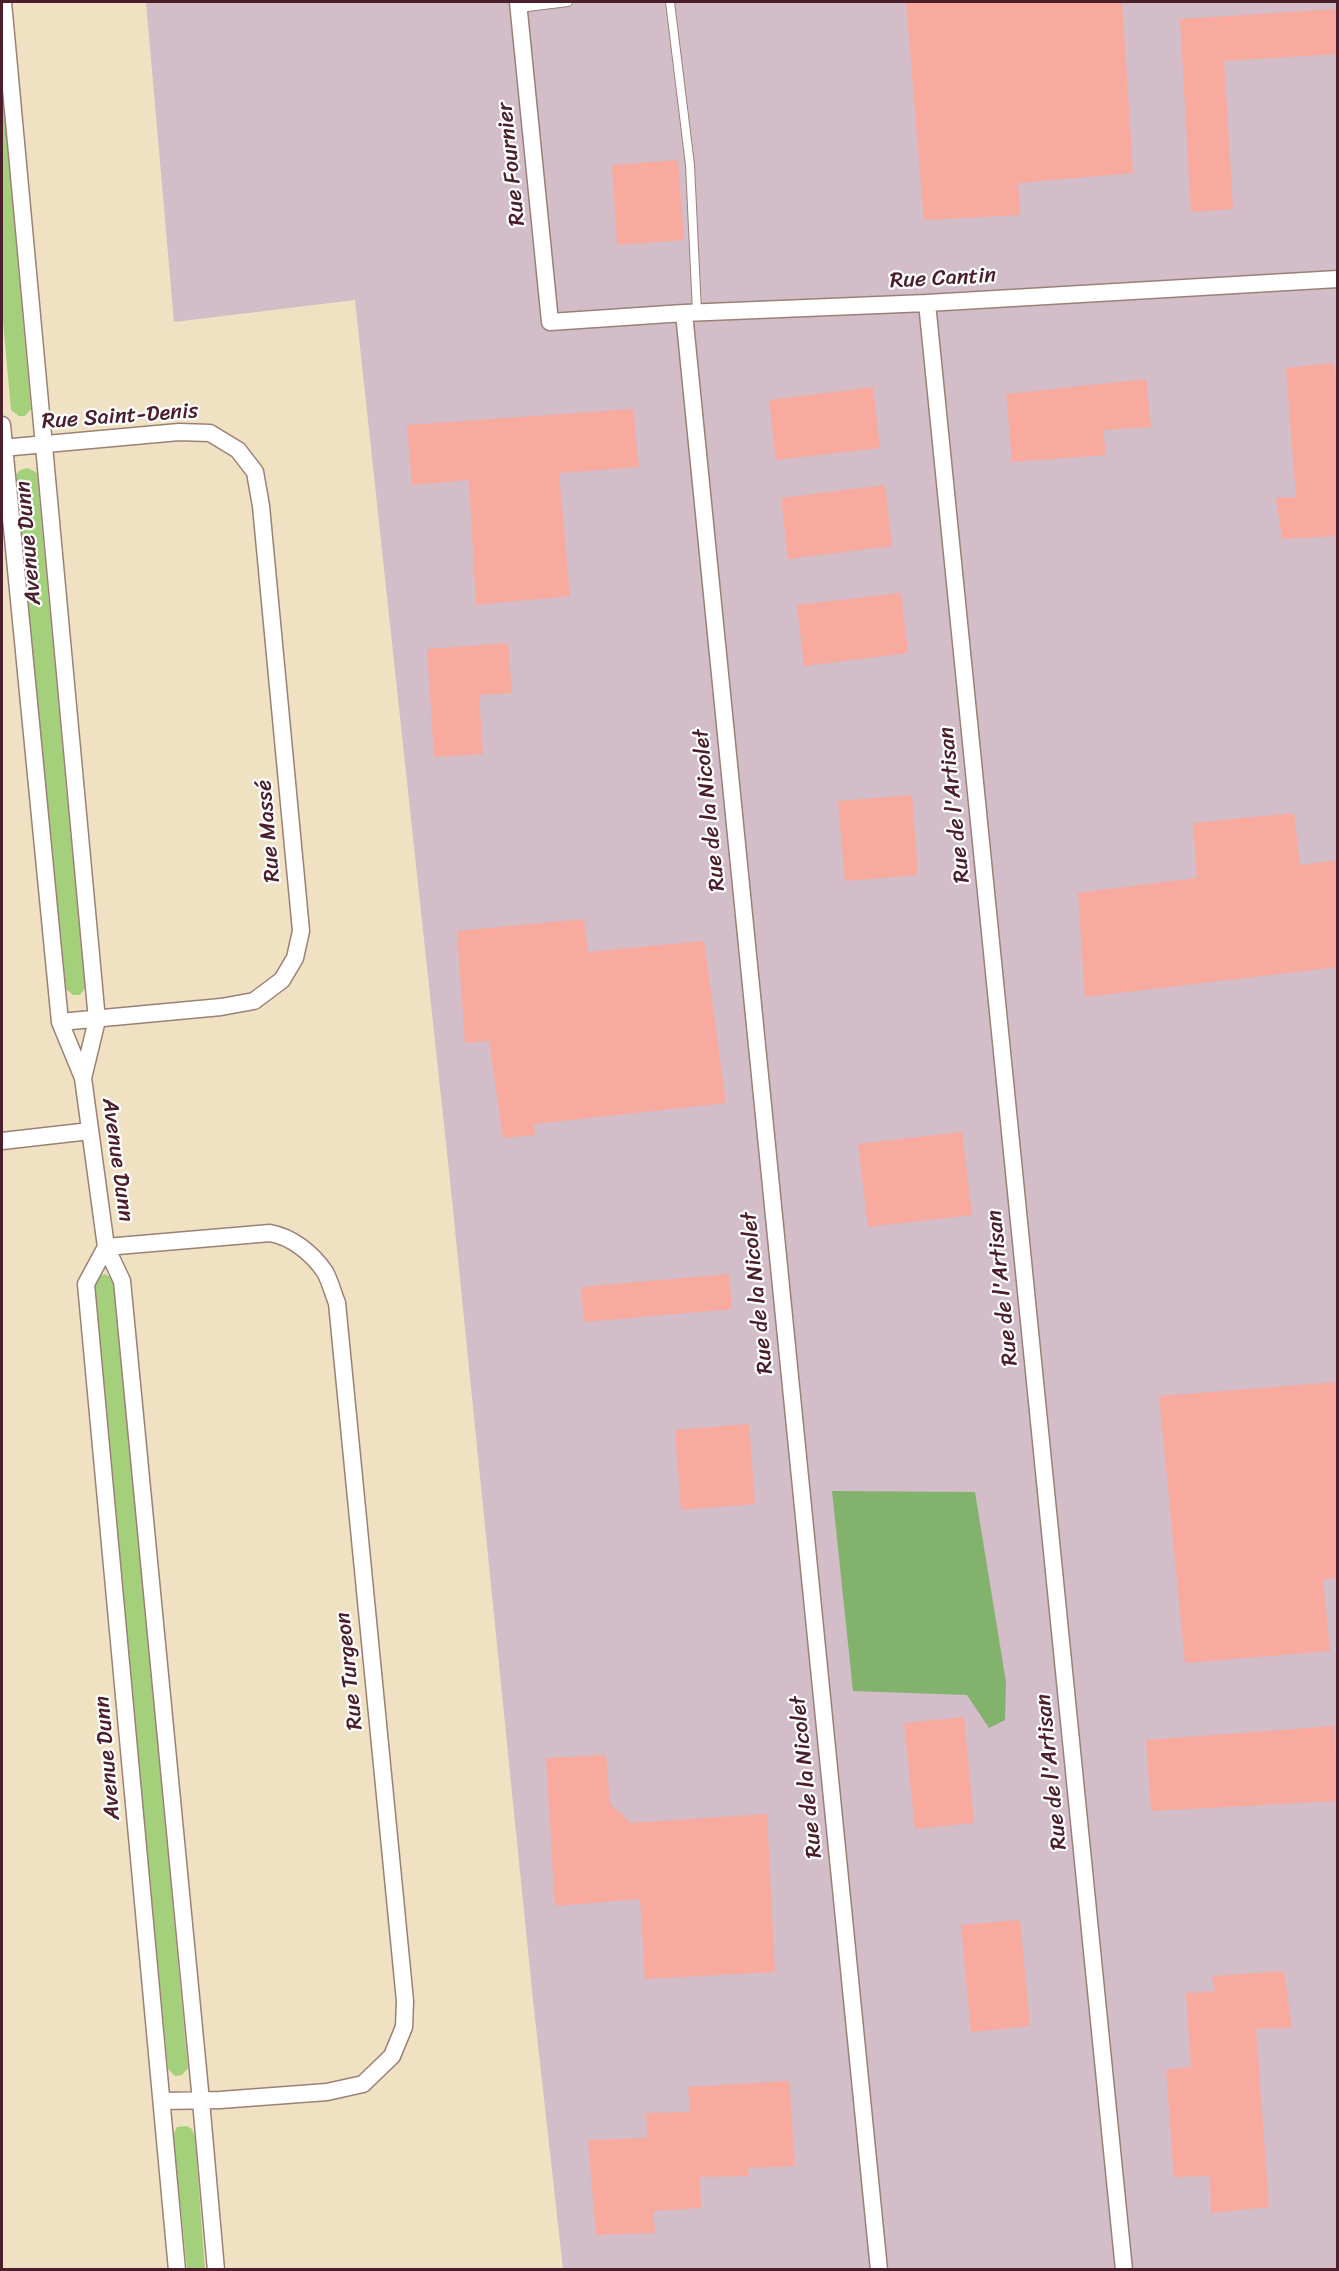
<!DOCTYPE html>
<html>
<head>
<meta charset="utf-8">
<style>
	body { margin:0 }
	#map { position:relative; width:1339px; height:2271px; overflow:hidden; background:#efe1c2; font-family:Sriracha,sans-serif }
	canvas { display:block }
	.frame { position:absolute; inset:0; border:3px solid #4a1f2b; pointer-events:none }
</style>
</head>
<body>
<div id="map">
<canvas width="1339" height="2271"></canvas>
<div class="frame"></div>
</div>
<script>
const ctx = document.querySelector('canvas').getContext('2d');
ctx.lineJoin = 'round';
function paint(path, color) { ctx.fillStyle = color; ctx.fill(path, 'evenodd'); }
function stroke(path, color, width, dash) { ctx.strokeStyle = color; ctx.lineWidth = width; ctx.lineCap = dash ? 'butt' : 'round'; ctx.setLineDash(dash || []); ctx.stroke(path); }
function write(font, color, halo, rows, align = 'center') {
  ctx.font = font + ' Sriracha,sans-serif'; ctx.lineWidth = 4.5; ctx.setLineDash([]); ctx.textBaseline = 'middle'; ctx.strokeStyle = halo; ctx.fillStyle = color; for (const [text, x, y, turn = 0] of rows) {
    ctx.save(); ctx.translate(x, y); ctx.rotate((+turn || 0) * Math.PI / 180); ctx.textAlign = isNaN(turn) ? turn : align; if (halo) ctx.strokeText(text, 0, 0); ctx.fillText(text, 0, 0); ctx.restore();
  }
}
const industrial = new Path2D(`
	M146,2h1191v2267h-774l-30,-269 -83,-820 -95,-880 -181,22z`);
const green = new Path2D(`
	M2,87l29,322 -6,7h-6l-8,-6 -9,-100z
	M28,468l9,5 48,515 -5,7h-7l-7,-6 -51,-513 5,-6z
	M105,1274l9,5 74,789 -6,7 -7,1 -7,-7 -76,-788 5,-5z
	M187,2126l5,3 3,8 10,132h-18l-14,-134 4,-8z`);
const forest = new Path2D(`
	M832,1491l143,1 31,190 -1,38 -16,8 -22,-33 -114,-4z`);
const building = new Path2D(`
	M906,2h216l11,171 -115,10 2,32 -96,5z
	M1338,9v45l-114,7 9,148 -42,3 -11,-193z
	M678,160l6,80 -67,5 -5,-80z
	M1334,363l4,45v128l-56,3 -6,-41 20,-1 -10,-129z
	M1146,379l5,48 -48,3 3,25 -94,7 -6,-68z
	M873,387l7,61 -104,12 -7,-60z
	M633,409l6,58 -80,6 11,123 -94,9 -7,-125 -57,5 -5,-60z
	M885,485l7,61 -104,13 -7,-61z
	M901,593l7,60 -104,13 -7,-61z
	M508,643l4,50 -33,2 4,59 -49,3 -7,-108z
	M912,795l6,80 -73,6 -7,-80z
	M1294,813l6,52 38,-5v107l-253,30 -7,-104 119,-15 -4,-55z
	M584,919l4,33 116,-11 22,162 -192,21 1,11 -32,3 -14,-97 -24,2 -8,-112z
	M962,1132l10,83 -104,12 -10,-83z
	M729,1274l3,35 -148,13 -3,-35z
	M1338,1382v196l-15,1 7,72 -145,12 -26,-267z
	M749,1424l6,80 -74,6 -6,-80z
	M964,1717l10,106 -59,6 -11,-106z
	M1334,1726l4,75 -187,10 -5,-71z
	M606,1755l4,49 21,19 136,-9 8,158 -130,7 -5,-80 -85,7 -9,-148z
	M1020,1920l10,106 -59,6 -10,-107z
	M1284,1971l8,57 -36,1 13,178 -58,6 -1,-37 -36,1 -8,-107 25,-3 -5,-74 29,-2 -3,-15z
	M789,2081l6,85 -47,2 1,8 -49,1 1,31 -48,3 2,22 -59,2 -8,-95 59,-2 -1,-25 44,-1 -2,-25z`);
const lane = new Path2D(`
	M670,2l20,163 7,147
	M519,8l49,-6`);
const street = new Path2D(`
	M3,2l94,1018 -14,58
	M518,2l32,320 134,-9 243,-10 411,-24
	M927,303l197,1967
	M684,313l195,1957
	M2,425l58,597 23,56 23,169 16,34 79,820 15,169
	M2,448l177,-16 31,1 28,17 17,22 6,34 40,425 -6,27 -13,22 -28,21 -33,6 -161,15
	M2,1141l88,-10
	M106,1247l164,-14c22,4 42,20 55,39 5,9 8,21 12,31l68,698 -1,26 -12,29 -29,28 -36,8 -107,8 -58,1
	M106,1247l-20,37 91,986`);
const streetNames = [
	["Rue Fournier",512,164,-96],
	["Rue Cantin",943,279,-3],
	["Rue Saint-Denis",120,417,-4],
	["Avenue Dunn",29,543,-95],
	["Rue de l'Artisan",955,805,-96],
	["Rue de la Nicolet",710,810,-96],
	["Rue Massé",269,831,-95],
	["Avenue Dunn",117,1160,82],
	["Rue de l'Artisan",1003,1288,-96],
	["Rue de la Nicolet",758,1293,-96],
	["Rue Turgeon",350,1671,-96],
	["Avenue Dunn",108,1758,-95],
	["Rue de l'Artisan",1052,1772,-96],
	["Rue de la Nicolet",807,1777,-96]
];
paint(industrial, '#d2bdc8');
paint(green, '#a4d07c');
paint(forest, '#83b26c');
paint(building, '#f9aa9e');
stroke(lane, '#9c8076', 10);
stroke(street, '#9c8076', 19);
stroke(lane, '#fff', 8);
stroke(street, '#fff', 16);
write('22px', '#4a1f2b', '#fff', streetNames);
</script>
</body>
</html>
